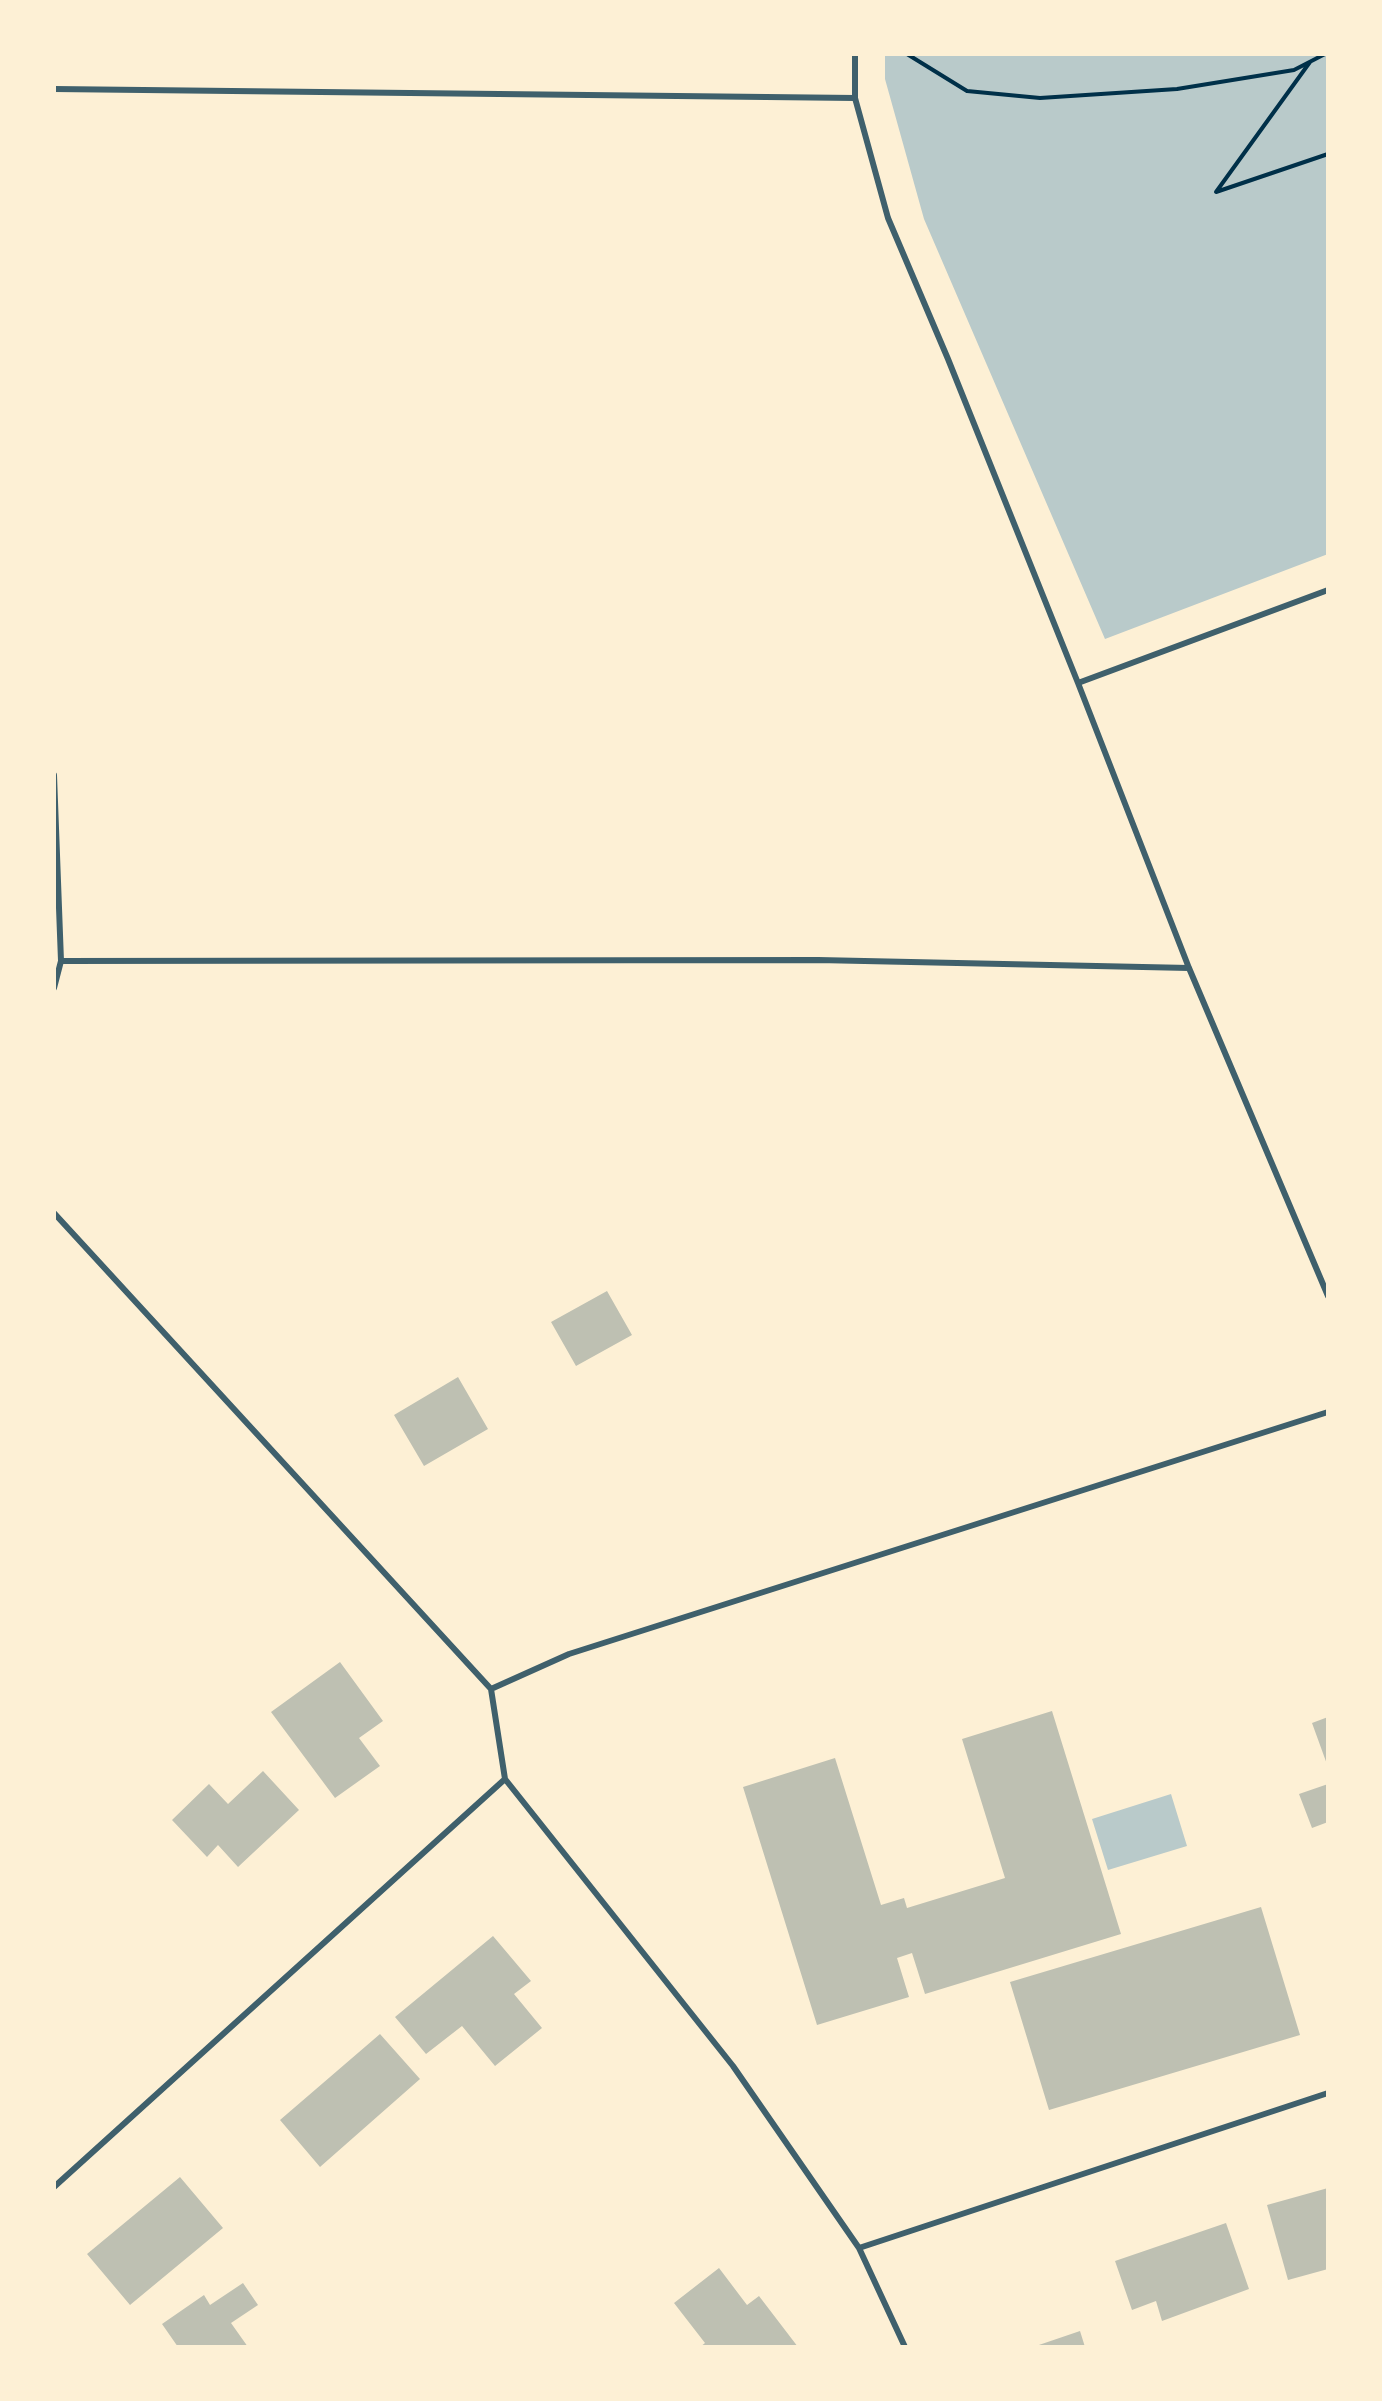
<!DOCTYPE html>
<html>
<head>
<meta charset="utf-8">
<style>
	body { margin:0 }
	#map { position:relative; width:1382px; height:2401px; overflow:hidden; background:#fdf0d5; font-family:Helvetica,sans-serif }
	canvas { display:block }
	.frame { position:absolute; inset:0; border:56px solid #fdf0d5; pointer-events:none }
</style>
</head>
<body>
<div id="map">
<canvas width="1382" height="2401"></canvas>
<div class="frame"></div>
</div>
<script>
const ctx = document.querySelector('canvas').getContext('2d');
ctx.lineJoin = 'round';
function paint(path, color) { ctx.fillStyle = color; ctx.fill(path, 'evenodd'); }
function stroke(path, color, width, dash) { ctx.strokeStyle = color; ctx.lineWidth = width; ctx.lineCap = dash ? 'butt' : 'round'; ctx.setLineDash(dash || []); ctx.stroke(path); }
const green = new Path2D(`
	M885,54h443v500l-223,85 -181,-420 -39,-140z
	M1171,1794l16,52 -79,24 -16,-51z`);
const building = new Path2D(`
	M607,1291l25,44 -56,31 -25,-44z
	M458,1377l30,52 -64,37 -30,-51z
	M340,1662l43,59 -24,17 21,28 -45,32 -64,-86z
	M1052,1711l69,223 -196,60 -13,-41 -15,5 12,39 -92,28 -74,-238 92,-29 46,147 23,-7 3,10 98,-30 -43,-139z
	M1328,1717v50l-16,-44z
	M263,1771l36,39 -61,57 -20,-22 -11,12 -35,-37 37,-36 19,20z
	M1328,1784v38l-16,6 -13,-34z
	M1261,1907l39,128 -251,75 -39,-128z
	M493,1936l38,45 -17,13 28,34 -47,38 -33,-40 -36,28 -31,-37z
	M380,2034l40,45 -100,88 -40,-47z
	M180,2177l43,51 -93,77 -43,-51z
	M1328,2188v81l-40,11 -21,-75z
	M1226,2223l23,66 -87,32 -6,-20 -24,9 -17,-49z
	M719,2268l28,37 12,-9 39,51h-98l5,-4 -31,-40z
	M243,2283l15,22 -27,18 17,24h-70l-16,-23 42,-29 6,10z
	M1080,2331l5,16h-52z`);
const path = new Path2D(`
	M907,54l60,37 73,7 137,-9 117,-19 31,-16
	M1310,62l-94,130 112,-38`);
const minor = new Path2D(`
	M855,54v44l33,120 60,141 130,324 111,285 139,328
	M54,89l801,9
	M1078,683l250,-93
	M54,775l7,186 -7,27
	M61,961l757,-1 371,8
	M54,1213l437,476 14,90 228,287 126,182 46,99
	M491,1689l78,-35 759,-242
	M54,2187l451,-408
	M859,2248l469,-155`);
paint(green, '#b9caca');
paint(building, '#bec0b2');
stroke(path, '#003049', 4);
stroke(minor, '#3f606c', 6);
</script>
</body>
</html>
